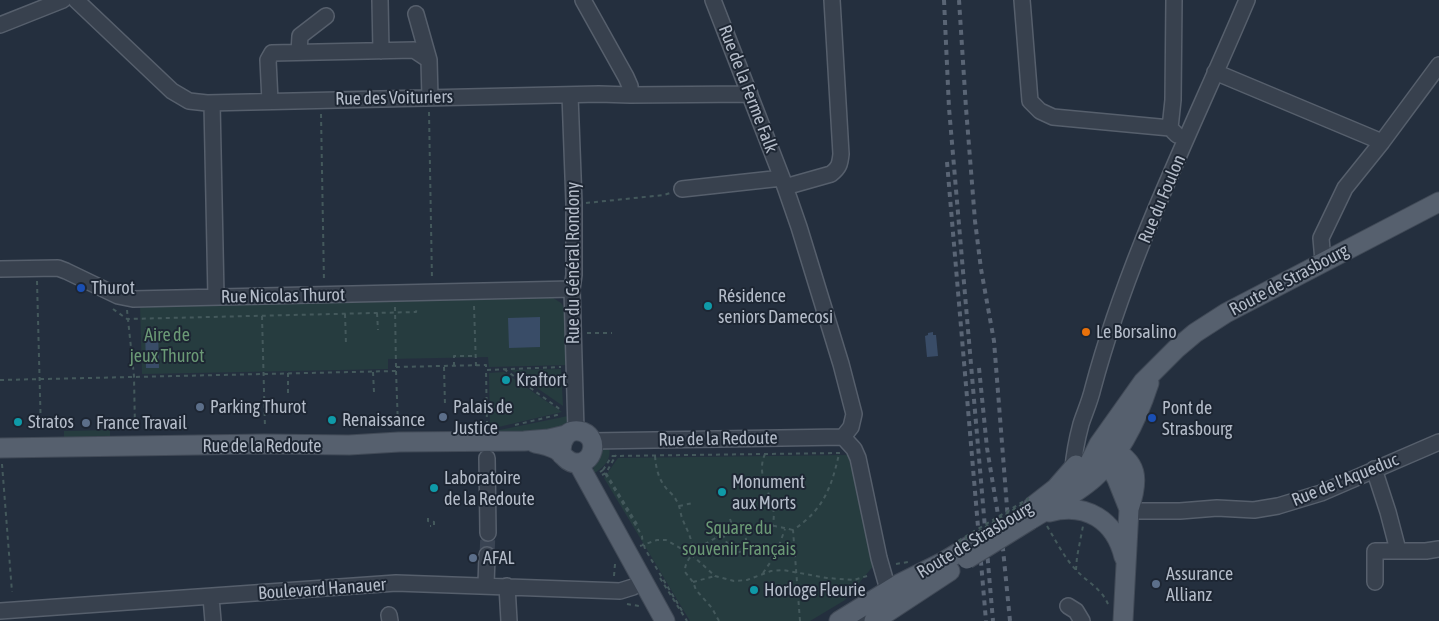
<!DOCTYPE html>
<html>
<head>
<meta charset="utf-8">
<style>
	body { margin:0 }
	canvas { display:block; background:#242f3e }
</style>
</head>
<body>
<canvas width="1439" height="621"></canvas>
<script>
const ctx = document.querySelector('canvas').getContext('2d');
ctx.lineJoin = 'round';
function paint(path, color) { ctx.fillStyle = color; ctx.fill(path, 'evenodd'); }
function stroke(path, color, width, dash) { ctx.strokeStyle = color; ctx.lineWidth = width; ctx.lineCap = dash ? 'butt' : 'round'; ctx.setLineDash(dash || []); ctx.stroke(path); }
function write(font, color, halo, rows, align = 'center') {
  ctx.font = font + ' "Asap Condensed",sans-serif'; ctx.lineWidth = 4; ctx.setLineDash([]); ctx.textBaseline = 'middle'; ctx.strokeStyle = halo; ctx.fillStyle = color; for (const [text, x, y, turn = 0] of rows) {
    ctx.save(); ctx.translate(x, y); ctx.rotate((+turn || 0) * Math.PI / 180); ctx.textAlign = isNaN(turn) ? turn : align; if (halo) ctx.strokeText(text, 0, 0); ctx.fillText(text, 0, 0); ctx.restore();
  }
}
const green = new Path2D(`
	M550,296l11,7 6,10 2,52 -80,2 -1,-10 -100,2v10l-246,5 -2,-70z
	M561,369l2,37 -52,-36z
	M504,372l58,40 -72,17 -1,-56z
	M568,416l1,3 -6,9 -7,4h-66z
	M110,430v9h-46v-8z
	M609,447c3,14 -7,22 -18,28l10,-27z
	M850,455l24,110 -29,35 -35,21h-120l-86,-143 14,-20z`);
const water = new Path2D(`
	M540,317v30l-31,1 -1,-30z
	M145,328h13l1,40h-13z
	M933,332v3h3l2,21 -11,1 -2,-21 3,-1v-2z`);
const minorTunnel = new Path2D(`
	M487,555l1,-22`);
const path = new Path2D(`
	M429,112l3,168
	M321,114l3,168
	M586,203l78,-8 6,-2
	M37,281l4,152
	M474,306l2,60
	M395,307l1,60
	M113,309l14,10 289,-7 1,-5
	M127,310l7,66 1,54
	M377,313l1,17
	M345,314l1,30
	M262,316l3,112
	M587,333h25
	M454,366v-10h20
	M444,367l1,38
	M504,369l57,41
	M396,371l2,55
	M373,372l1,20
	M288,373v20
	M0,380l396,-9v-4l90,-2v5
	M487,425l-1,-55 75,-3
	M515,425l46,-11
	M765,454c-12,27 16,47 7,72
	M612,456l228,-3
	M655,456c1,12 3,22 11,32 3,4 8,7 10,12 4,5 4,12 6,18 5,13 12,22 10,37
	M2,464l10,128
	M603,470l9,-14
	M600,472l3,-2 39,66 1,10
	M606,473l31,51
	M602,475l4,-2 10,-18
	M753,482l9,-2
	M679,506l14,-3
	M428,518v3l6,1v4h-4
	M730,519l4,11
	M1047,526c9,15 17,31 29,44 11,12 25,18 32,34
	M723,534c4,11 13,28 24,11l-3,-17
	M644,545l1,4 39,65
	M640,546l17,-6h9l26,15 23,21 19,5 13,-1 24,-9 12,-1 44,8 27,2 16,-5
	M896,564l12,-2
	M1076,570l1,-13 6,-31
	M763,573l13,-19 9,-25
	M614,576l1,-12
	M660,578l27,43
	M693,582l22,-6
	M627,604l12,2
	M719,621l-7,-13 -16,-18 -3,-8 -8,-10c-2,-24 49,-45 70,-47 12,-1 26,2 38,5
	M800,621l-7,-91c30,-20 38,-41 46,-76`);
const minor = new Path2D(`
	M76,0l96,91 17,10 18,2 392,-9 31,1 120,-1
	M380,0l1,51
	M583,0l43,77 4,9v9
	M713,0l69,178 17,49 42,137 13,50 -3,13 -8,10
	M1022,0l8,101 10,10 13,6 117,11
	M1174,0l-1,100 -3,28 7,7
	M416,14l13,46
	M0,25l63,-25
	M299,52l1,-16 26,-20
	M1215,72l167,70
	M570,95l4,108v72l-2,14 4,142
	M270,101l-2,-41 4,-7 142,-3 15,10 1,38
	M212,103l4,194
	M785,187l46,-13c8,-6 9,-10 10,-20l-9,-154
	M682,189l100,-11
	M1323,261l-2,-23 24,-50 37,-46 57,-77
	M0,269l58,-1 8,3 52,25 15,3 439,-10
	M843,437l11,12 4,9 21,100 8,28 -1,15 -28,20
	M592,441l251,-4
	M487,458l1,75
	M1073,469c1,-15 4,-30 8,-45 4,-12 9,-23 12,-36 36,-135 100,-260 154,-388
	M1374,469l14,43 10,38
	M1129,511h51l37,-3 37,2 24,-4 43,-13 118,-51
	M1375,582v-31h51l13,-2
	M486,585l1,-30
	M507,586l2,35
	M211,597l2,24
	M1068,606l8,5 6,10
	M0,611l396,-28 224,8 13,-4 9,-5
	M389,615l1,6`);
const major = new Path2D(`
	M535,443c7,1 15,3 22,7 6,4 9,12 18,13 18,2 25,-24 8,-31 -16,-6 -24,10 -21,23
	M1107,447c32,14 32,32 22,62
	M0,448l264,-4 85,1 50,-3 125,-1 25,-2 17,-4
	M1103,453l14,26 12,30 -6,112
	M578,463l87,158
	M1065,499l18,-23 16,-32 44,-62 33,-33 19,-16 31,-20 213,-111
	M1033,506l23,-18 20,-23
	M1049,512c37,-10 66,8 75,45
	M1030,520c22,-14 45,-25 64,-42 28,-25 44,-61 55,-95
	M839,621l60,-37 44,-22 26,-16
	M874,621l76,-50`);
const rail = new Path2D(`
	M944,0l5,108 44,513
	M959,0l7,108 9,113 6,48 13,72 14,179
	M947,162l39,459
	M979,368l8,80 15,91 8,82`);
const pathBridge = new Path2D(`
	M958,541l71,-43
	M958,544l71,-44`);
const majorBridge = new Path2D(`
	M967,559l63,-39`);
const markers = [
	[81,288,5,"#1a4fb4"],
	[708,306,5,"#0f9aa8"],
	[1086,332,5,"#e8710a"],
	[506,380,5,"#0f9aa8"],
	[200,407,5,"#5c6f8a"],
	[443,417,5,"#5c6f8a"],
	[1152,418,5,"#1a4fb4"],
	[332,420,5,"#0f9aa8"],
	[18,422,5,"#0f9aa8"],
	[86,423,5,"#5c6f8a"],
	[434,488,5,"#0f9aa8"],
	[722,492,5,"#0f9aa8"],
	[473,558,5,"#5c6f8a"],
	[1156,584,5,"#5c6f8a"],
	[754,590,5,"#0f9aa8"]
];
const streetNames = [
	["Rue de la Ferme Falk",748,89,69],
	["Rue des Voituriers",394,98,-1],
	["Rue du Foulon",1162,199,-67],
	["Rue du Général Rondony",573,263,-90],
	["Route de Strasbourg",1289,280,-28],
	["Rue Nicolas Thurot",283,296,-1],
	["Rue de la Redoute",718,439,-1],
	["Rue de la Redoute",262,446],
	["Rue de l'Aqueduc",1345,480,-22],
	["Route de Strasbourg",975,540,-31],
	["Boulevard Hanauer",322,589,-4]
];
const poiNames = [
	["Thurot",91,288],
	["Résidence",718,296],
	["seniors Damecosi",718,317],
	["Le Borsalino",1096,332],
	["Kraftort",516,380],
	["Parking Thurot",210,407],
	["Palais de",453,407],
	["Justice",453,428],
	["Pont de",1162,408],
	["Strasbourg",1162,429],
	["Renaissance",342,420],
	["Stratos",28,422],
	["France Travail",96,423],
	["Laboratoire",444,478],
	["de la Redoute",444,499],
	["Monument",732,482],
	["aux Morts",732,503],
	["AFAL",483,558],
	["Assurance",1166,574],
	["Allianz",1166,595],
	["Horloge Fleurie",764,590]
];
const parkNames = [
	["Aire de",167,335],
	["jeux Thurot",167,356],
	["Square du",739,528],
	["souvenir Français",739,549]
];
paint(green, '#263c3f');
paint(water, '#394c67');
stroke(minorTunnel, '#3a4453', 15, [15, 8]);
stroke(minor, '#565f6c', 18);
stroke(major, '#414a57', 21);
stroke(path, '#44595c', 2, [4, 4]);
stroke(minor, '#38414e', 15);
stroke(major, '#56606e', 19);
stroke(rail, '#5a6575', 4, [5, 5]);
stroke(majorBridge, '#414a57', 21, []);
stroke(pathBridge, '#44595c', 2, [4, 4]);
stroke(majorBridge, '#56606e', 19);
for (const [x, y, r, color] of markers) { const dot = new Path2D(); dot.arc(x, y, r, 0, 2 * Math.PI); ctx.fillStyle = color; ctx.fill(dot); stroke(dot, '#1d2633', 2); }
write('18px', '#b4bcc9', '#1d2633', streetNames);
write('18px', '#b4bcc9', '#1d2633', poiNames, 'left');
write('18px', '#6b9a76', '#1d2633', parkNames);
</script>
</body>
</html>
